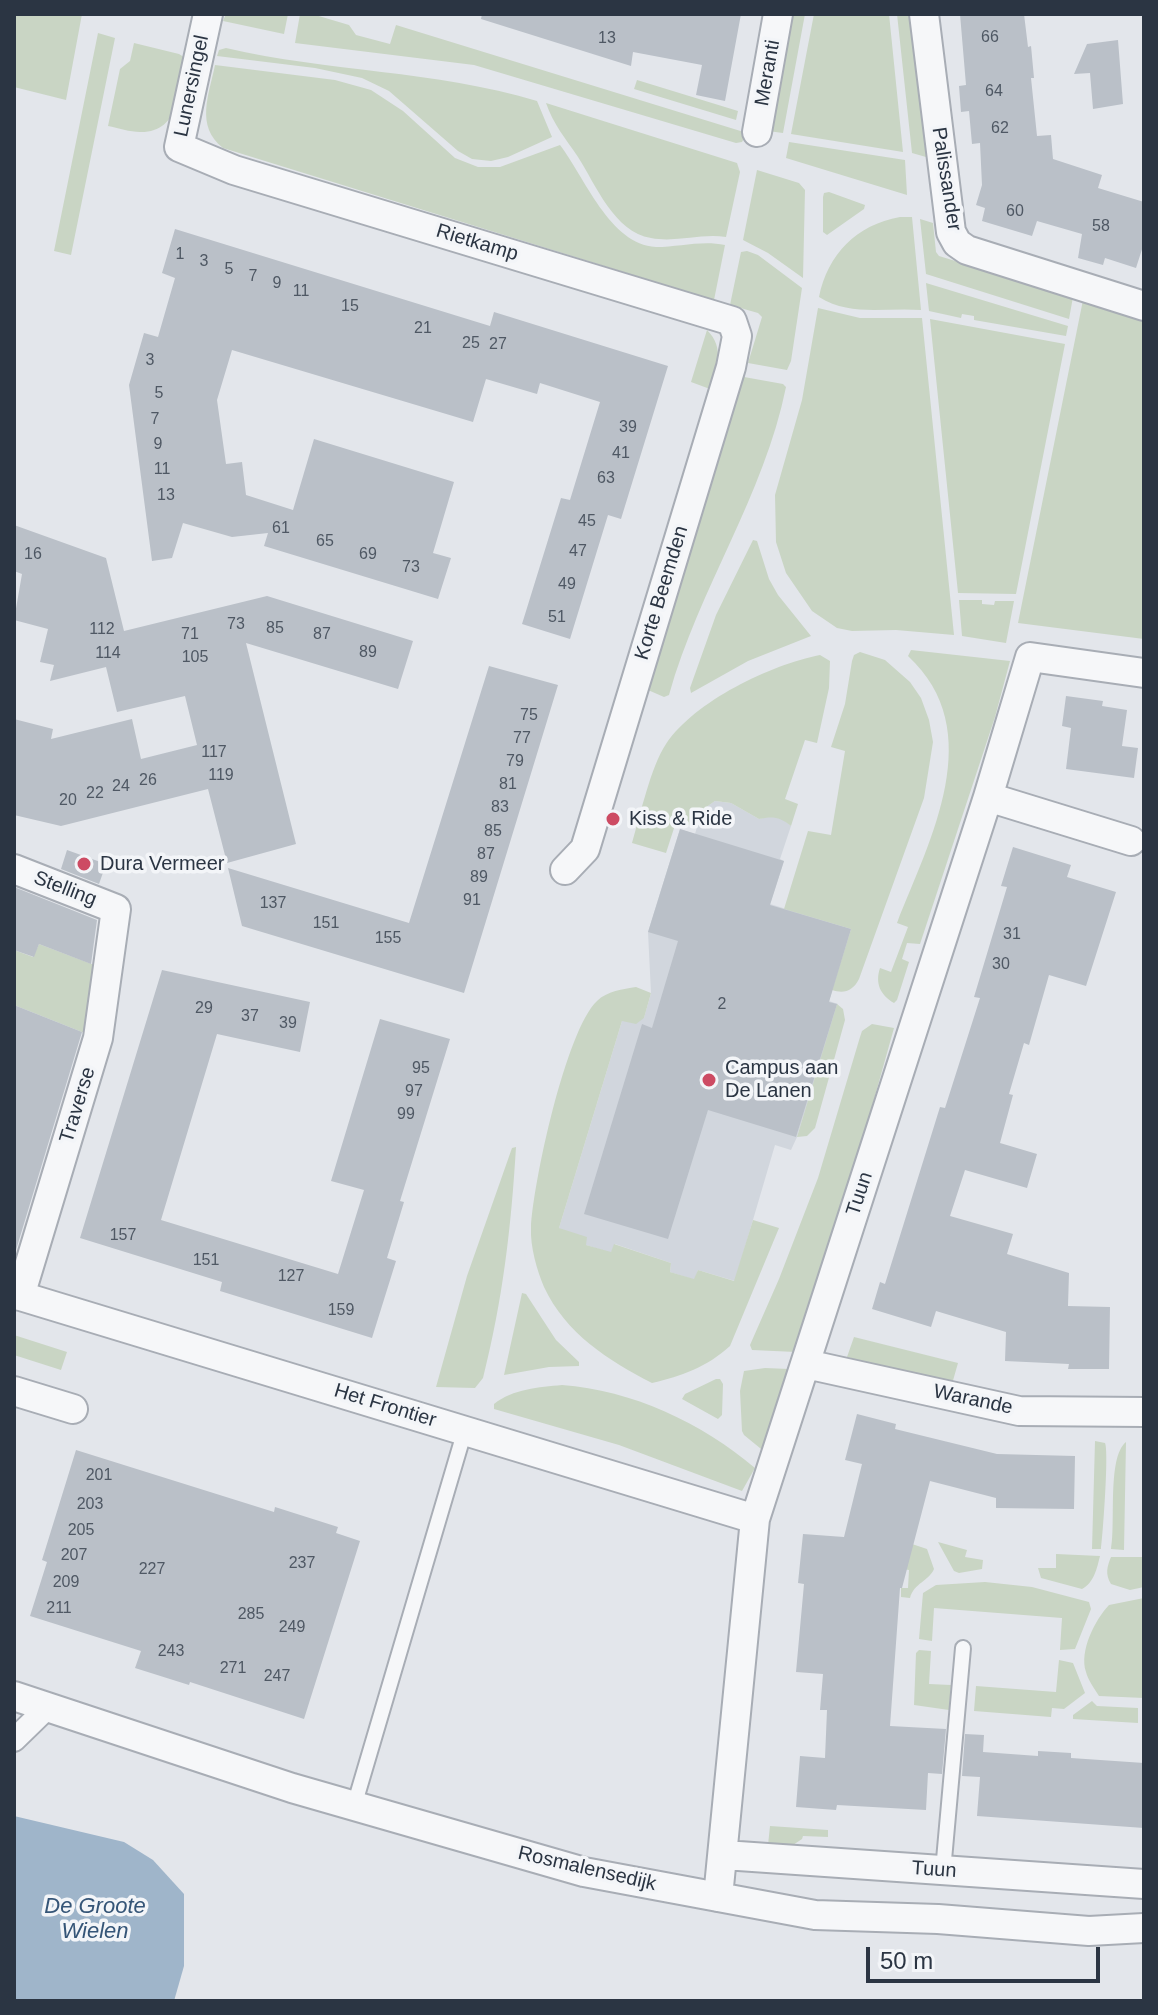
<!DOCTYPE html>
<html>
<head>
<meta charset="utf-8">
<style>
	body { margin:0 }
	#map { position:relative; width:1158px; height:2015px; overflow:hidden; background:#e3e6eb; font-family:Helvetica,sans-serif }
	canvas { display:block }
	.frame { position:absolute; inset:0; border:16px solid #2b3543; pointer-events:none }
	.scale { position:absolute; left:866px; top:1947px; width:234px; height:36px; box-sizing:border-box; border:4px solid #2b3543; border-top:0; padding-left:10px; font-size:24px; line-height:28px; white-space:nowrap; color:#2b3543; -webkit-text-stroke:6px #f3f5f8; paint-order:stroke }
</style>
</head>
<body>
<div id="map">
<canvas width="1158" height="2015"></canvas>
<div class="frame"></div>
<div class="scale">50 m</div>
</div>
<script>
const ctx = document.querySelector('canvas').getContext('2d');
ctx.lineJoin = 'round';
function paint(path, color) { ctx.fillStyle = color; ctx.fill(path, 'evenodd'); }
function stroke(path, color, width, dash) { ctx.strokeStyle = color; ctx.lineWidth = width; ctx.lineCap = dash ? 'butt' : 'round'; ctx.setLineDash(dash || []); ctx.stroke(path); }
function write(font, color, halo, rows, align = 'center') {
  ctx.font = font + ' Helvetica,sans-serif'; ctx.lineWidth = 7; ctx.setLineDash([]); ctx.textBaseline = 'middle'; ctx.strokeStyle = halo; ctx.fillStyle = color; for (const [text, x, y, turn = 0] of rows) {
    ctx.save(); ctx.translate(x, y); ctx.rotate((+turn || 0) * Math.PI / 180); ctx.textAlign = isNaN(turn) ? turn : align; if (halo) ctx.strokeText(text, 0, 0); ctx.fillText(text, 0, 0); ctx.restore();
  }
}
const built = new Path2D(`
	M715,801l16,2 28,16 12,-3 12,3 8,7 -11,33 4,2 -14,43 81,25 -22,72 9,3 -41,133 -6,13 -16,-5 -40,136 -37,-11 -3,10 -25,-8 1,-9 -56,-19 -4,9 -25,-8 -27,-17 63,-207 22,-3 7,-25 -3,-61 32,-103 15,5 7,-24z`);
const green = new Path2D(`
	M14,14h68l-16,86 -52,-13z
	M226,14h62l-4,20 -61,-13z
	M300,14h12l37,11 7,10 34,9 6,-19 351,108 -5,9 -6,1 -262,-78 -179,-22z
	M791,14h14l-22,119 -15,-2z
	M814,14h75l14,138 -112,-18z
	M897,14h16l13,143 -14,-4z
	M98,33l17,5 -44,217 -17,-4z
	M134,43l45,11 8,5c-6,29 -7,74 -47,73 -10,0 -22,-4 -32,-6l12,-57 10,-8z
	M226,48c103,24 208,22 311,53l15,36 -44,20 -17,4 -19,-2 -14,-8 -69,-60 -27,-13 -47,-10 -98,-12 2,-6z
	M215,65l120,15 36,10 32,21 52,47 23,9h22l60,-22c24,31 50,100 96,102 23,0 46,-7 69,-2l-11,55 -491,-152c-28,-22 -14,-53 -8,-83z
	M637,80l101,31 -2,9 -102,-31z
	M546,103l191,60 3,9 -14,65c-25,-4 -50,6 -75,1 -37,-6 -55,-53 -73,-81 -12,-18 -25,-33 -32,-54z
	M789,142l116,18 2,35 -121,-37z
	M757,170l42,13 6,7 -2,88 -35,-25 -25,-13z
	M829,192l36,13 -1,4 -37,26 -4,-3v-35l1,-4z
	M900,217h12l9,93c-36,-3 -70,7 -102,-13 9,-43 37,-72 81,-80z
	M920,219l13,4 3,29 3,4 134,41 -4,22 -143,-45z
	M747,251l11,4 44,33 -11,73 -4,9 -39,-7 14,-46 -4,-4 -28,-8 11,-53z
	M926,283l142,43 -2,10 -92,-16v-4l-12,-2 -1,4 -32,-7z
	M1083,300l61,20v319l-126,-16z
	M818,308l42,10h62l32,317 -58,-5 -44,1 -15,-3 -25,-17 -26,-38 -10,-31 -1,-47 27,-95z
	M930,319l135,25 -49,250 -58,-1z
	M707,330c18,18 10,37 3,59l-19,-7z
	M744,377l39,7 3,3c-22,109 -87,201 -117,308l-5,2 -16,-7z
	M753,540l4,1 12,38 9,16 33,41 -63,25 -57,32 -1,-5 26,-73z
	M959,600h23v4l12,1 1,-4h19l-8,42 -44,-7z
	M911,650l99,11 -15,56 -75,227 -13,-1 -5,16 7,3 -12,38 -3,3c-14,-8 -19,-20 -14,-35l11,4 17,-45 -11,-4c33,-84 92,-192 11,-267z
	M860,652l25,8 25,22 11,16 8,22 4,22 -9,56 -65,181c-6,12 -15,15 -27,11l19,-61 -67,-20 24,-78 23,4 14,-84 -14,-4 14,-43 7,-43 2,-6z
	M820,655l10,6 -1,27 -12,55 -12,-3 -20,59 13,5 -7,22c-11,-9 -18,-10 -32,-7l-28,-16 -16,-2 -13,9 -5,17 -21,-5 -10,31 -34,-10c8,-27 19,-77 34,-99 29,-43 104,-79 154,-89z
	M39,944l58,22 -10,68 -73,-29v-55l19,7z
	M636,987l15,6 -7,25 -8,6 -14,-3 -63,207 28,9 -1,8 25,7 3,-8 57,19 -1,9 24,7 4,-9 36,11 19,-61 26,8 -49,118c-23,21 -48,30 -78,37 -44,-23 -86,-49 -108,-96 -7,-16 -14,-41 -13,-59 2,-45 35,-198 66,-227 10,-10 26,-12 39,-14z
	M837,1004l6,5 2,11 -30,108 -8,8 -10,1z
	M872,1024l22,4 -40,143 -58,181 -44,-2 -2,-5 29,-66 39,-101 42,-141 2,-6z
	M516,1147c-5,82 -13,151 -33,231l-8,10 -39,-1 31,-111 45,-128z
	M522,1293l4,1 30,46 23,22v4l-30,1 -45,8z
	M14,1335l53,17 -6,18 -47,-15z
	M854,1337l104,26 -6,21 -105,-27z
	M765,1368l24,1 -23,84 -22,-18 -2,-4 -2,-40 4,-20z
	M716,1379h4l3,5 -1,31 -4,4 -36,-20 3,-5z
	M562,1385c70,5 140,38 193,83l-13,23 -123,-46 -125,-36v-5c19,-15 45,-17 68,-19z
	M1095,1441l10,2c4,9 -2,91 -4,106h-9z
	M1126,1442l-2,108 -13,-1c5,-25 -4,-92 15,-107z
	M906,1542l21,7 7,20c-5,12 -20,14 -24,29l-9,-1v-9h7l1,-18 -6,-1z
	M938,1542l29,8 -2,7 18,3 -1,9 -23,4 -5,-2z
	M1056,1554l44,2c-3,12 -6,27 -18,33l-41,-11 -3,-10h18z
	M1111,1557h33v30l-14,3 -19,-6c-6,-10 -4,-17 0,-27z
	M985,1582l47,5 57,15 2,7 -16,40 -15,1 2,-32 -128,-10 -2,33 -13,-2 4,-46 13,-8z
	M1144,1598v100l-45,-2c-5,-8 -11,-16 -13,-24 -7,-21 9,-52 23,-67z
	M919,1650l12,1 -2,33 22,1 -2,25 -35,-5 2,-52z
	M1059,1660l14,3 12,30 -21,16 -12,-1 -1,9 -77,-6 2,-25 80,6z
	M1092,1701l5,5 41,2v15l-65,-4v-4z
	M770,1826l58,4v7l-25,-1 -1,3 -12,8 -22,-2z`);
const water = new Path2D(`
	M14,1816l110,26 29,18 31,34v72l-10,35h-160z`);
const building = new Path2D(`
	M482,14h259l-16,87 -29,-6 6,-30 -69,-13 -2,14 -150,-47z
	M960,14h64l4,33 3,-1 3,32h-3l6,58 14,-1 2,24 49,16 -4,13 46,14v41l-8,25 -31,-10 -2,7 -25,-7 4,-24 -45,-13 -5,15 -50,-15 3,-13 -9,-3 6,-20 -2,-42 -8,1 -3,-33 -8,1 -2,-26 7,-1z
	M1118,40l5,64 -30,5 -3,-36 -16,1 13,-30z
	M175,229l315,97 4,-14 174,54 -47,153 -13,-4 -38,124 -48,-15 39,-126 9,2 30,-98 -60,-19 -3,11 -51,-15 -13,43 -241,-72 -15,50 9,64 16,-2 4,33 47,15 21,-71 140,43 -21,71 18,5 -13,41 -174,-53 4,-13 -36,4 -49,-14 -11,35 -20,3 -23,-176 15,-52 14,4 17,-59 -13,-5z
	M14,525l92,33 18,73 143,-35 146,45 -15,48 -152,-46 50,201 -69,19 -19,-74 -147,37 -47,-11v-96l39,10 -2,10 81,-20 9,40 56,-14 -12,-49 -68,16 -11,-45 -56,14 4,-16 -14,-3 8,-33 -34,-9 8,-46 -8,-3z
	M489,666l69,19 -94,308 -222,-67 -14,-58 181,55z
	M1066,696l37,5 -1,5 25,4 -5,36 16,2 -4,30 -68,-9 5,-41 -9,-2z
	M680,829l104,32 -14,44 81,24 -22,73 8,2 -41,133 -88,-27 -40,129 -84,-25 58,-190 10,4 26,-87 -30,-9z
	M1013,847l58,18 -4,12 49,15 -30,94 -37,-11 -20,70 -5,-2 -15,51 4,1 -13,48 37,11 -10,34 -62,-18 -15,46 63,18 -6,20 62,19 -1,33 42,1 -1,62h-41l1,-5 -64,-3 1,-29 -70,-21 -5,16 -59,-18 8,-27 5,2 55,-177 5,1 35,-110 -6,-1 33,-110 -6,-1z
	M67,850l39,14 -7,20 -38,-15z
	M14,887l83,33 -6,44 -52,-20 -5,13 -20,-7z
	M162,970l148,32 -10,50 -83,-18 -56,186 177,54 26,-84 -33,-9 49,-162 70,20 -50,162 4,1 -17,56 9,3 -24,77 -152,-47 2,-9 -142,-44z
	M14,1005l68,27 -66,218h-2z
	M857,1414l39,10 -1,5 102,25 78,2 -1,53 -78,-1v-10l-66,-17 -28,107h-2l-10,138 56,3 -4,45 -14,-1 -2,37 -89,-5 -1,5 -40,-3 4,-51 25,2 2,-48h-7l3,-36 -27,-2 8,-88 -6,-1 5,-49 41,3 18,-73 -17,-4z
	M76,1450l198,62 1,-5 63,20 -2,6 24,8 -56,178 -114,-37 -1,3 -54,-17 6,-17 -111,-35 17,-54 -5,-2z
	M965,1734l19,1 -1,17 55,4v-5l33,2v5l73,5v65l-167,-12 3,-39 -18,-1z`);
const service = new Path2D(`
	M354,1806l111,-376
	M943,1871l20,-223`);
const pedestrian = new Path2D(`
	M14,1740l35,-34`);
const minor = new Path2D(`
	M208,14l-29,133 55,23 498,151 5,15 -6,31 -146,482 -20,21
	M924,14l27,218 6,11 10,7 177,56
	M757,132l21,-118
	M988,797l143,44
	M14,869l102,40 -18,129 -78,258
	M14,1294l741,225
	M806,1364l213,47 125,1
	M14,1391l59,18
	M14,1696l278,92 292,84 231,43 123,4 151,12 55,-3
	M724,1855l420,29
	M718,1897l37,-378 233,-722 42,-140 114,16`);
const markers = [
	[613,819,8,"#cd4b63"],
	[84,864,8,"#cd4b63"],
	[709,1080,8,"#cd4b63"]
];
const numberNames = [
	["66",990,38],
	["13",607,39],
	["64",994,92],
	["62",1000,129],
	["60",1015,212],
	["58",1101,227],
	["1",180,255],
	["3",204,262],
	["5",229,270],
	["7",253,277],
	["9",277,284],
	["11",301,292],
	["15",350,307],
	["21",423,329],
	["25",471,344],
	["27",498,345],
	["3",150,361],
	["5",159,394],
	["7",155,420],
	["39",628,428],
	["9",158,445],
	["41",621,454],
	["11",162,470],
	["63",606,479],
	["13",166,496],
	["45",587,522],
	["61",281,529],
	["65",325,542],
	["47",578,552],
	["16",33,555],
	["69",368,555],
	["73",411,568],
	["49",567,585],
	["51",557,618],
	["73",236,625],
	["85",275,629],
	["112",102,630],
	["71",190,635],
	["87",322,635],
	["89",368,653],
	["114",108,654],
	["105",195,658],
	["75",529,716],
	["77",522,739],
	["117",214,753],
	["79",515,762],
	["119",221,776],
	["26",148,781],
	["81",508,785],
	["24",121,787],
	["22",95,794],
	["20",68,801],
	["83",500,808],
	["85",493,832],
	["87",486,855],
	["89",479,878],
	["91",472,901],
	["137",273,904],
	["151",326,924],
	["31",1012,935],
	["155",388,939],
	["30",1001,965],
	["2",722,1005],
	["29",204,1009],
	["37",250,1017],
	["39",288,1024],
	["95",421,1069],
	["97",414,1092],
	["99",406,1115],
	["157",123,1236],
	["151",206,1261],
	["127",291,1277],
	["159",341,1311],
	["201",99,1476],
	["203",90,1505],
	["205",81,1531],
	["207",74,1556],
	["237",302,1564],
	["227",152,1570],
	["209",66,1583],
	["211",59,1609],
	["285",251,1615],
	["249",292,1628],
	["243",171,1652],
	["271",233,1669],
	["247",277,1677]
];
const streetNames = [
	["Meranti",768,73,-80],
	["Lunersingel",192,86,-78],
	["Palissander",946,179,81],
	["Rietkamp",477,243,17],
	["Korte Beemden",662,593,-73],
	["Stelling",65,889,21],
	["Traverse",78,1105,-73],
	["Tuun",860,1194,-72],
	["Warande",973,1400,12],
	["Het Frontier",385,1406,17],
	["Rosmalensedijk",587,1869,13],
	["Tuun",934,1870,4]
];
const poiNames = [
	["Kiss & Ride",629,819],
	["Dura Vermeer",100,864],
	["Campus aan",725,1068],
	["De Lanen",725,1091]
];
const waterNames = [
	["De Groote",95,1907],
	["Wielen",95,1932]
];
paint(built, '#d1d6dd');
paint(green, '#c9d5c4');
paint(water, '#9fb5ca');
paint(building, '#bac0c8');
stroke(service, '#a8adb5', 18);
stroke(pedestrian, '#a8adb5', 26);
stroke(minor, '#a8adb5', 32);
stroke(service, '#f6f7f9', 14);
stroke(pedestrian, '#f6f7f9', 22);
stroke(minor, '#f6f7f9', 28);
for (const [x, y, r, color] of markers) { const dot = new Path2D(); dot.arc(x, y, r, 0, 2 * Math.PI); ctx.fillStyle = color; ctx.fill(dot); stroke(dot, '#f3f5f8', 3); }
write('16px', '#4f5864', null, numberNames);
write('20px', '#2b3543', '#f3f5f8', streetNames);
write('20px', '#2b3543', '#f3f5f8', poiNames, 'left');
write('italic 22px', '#355577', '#f3f5f8', waterNames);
</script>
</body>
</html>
